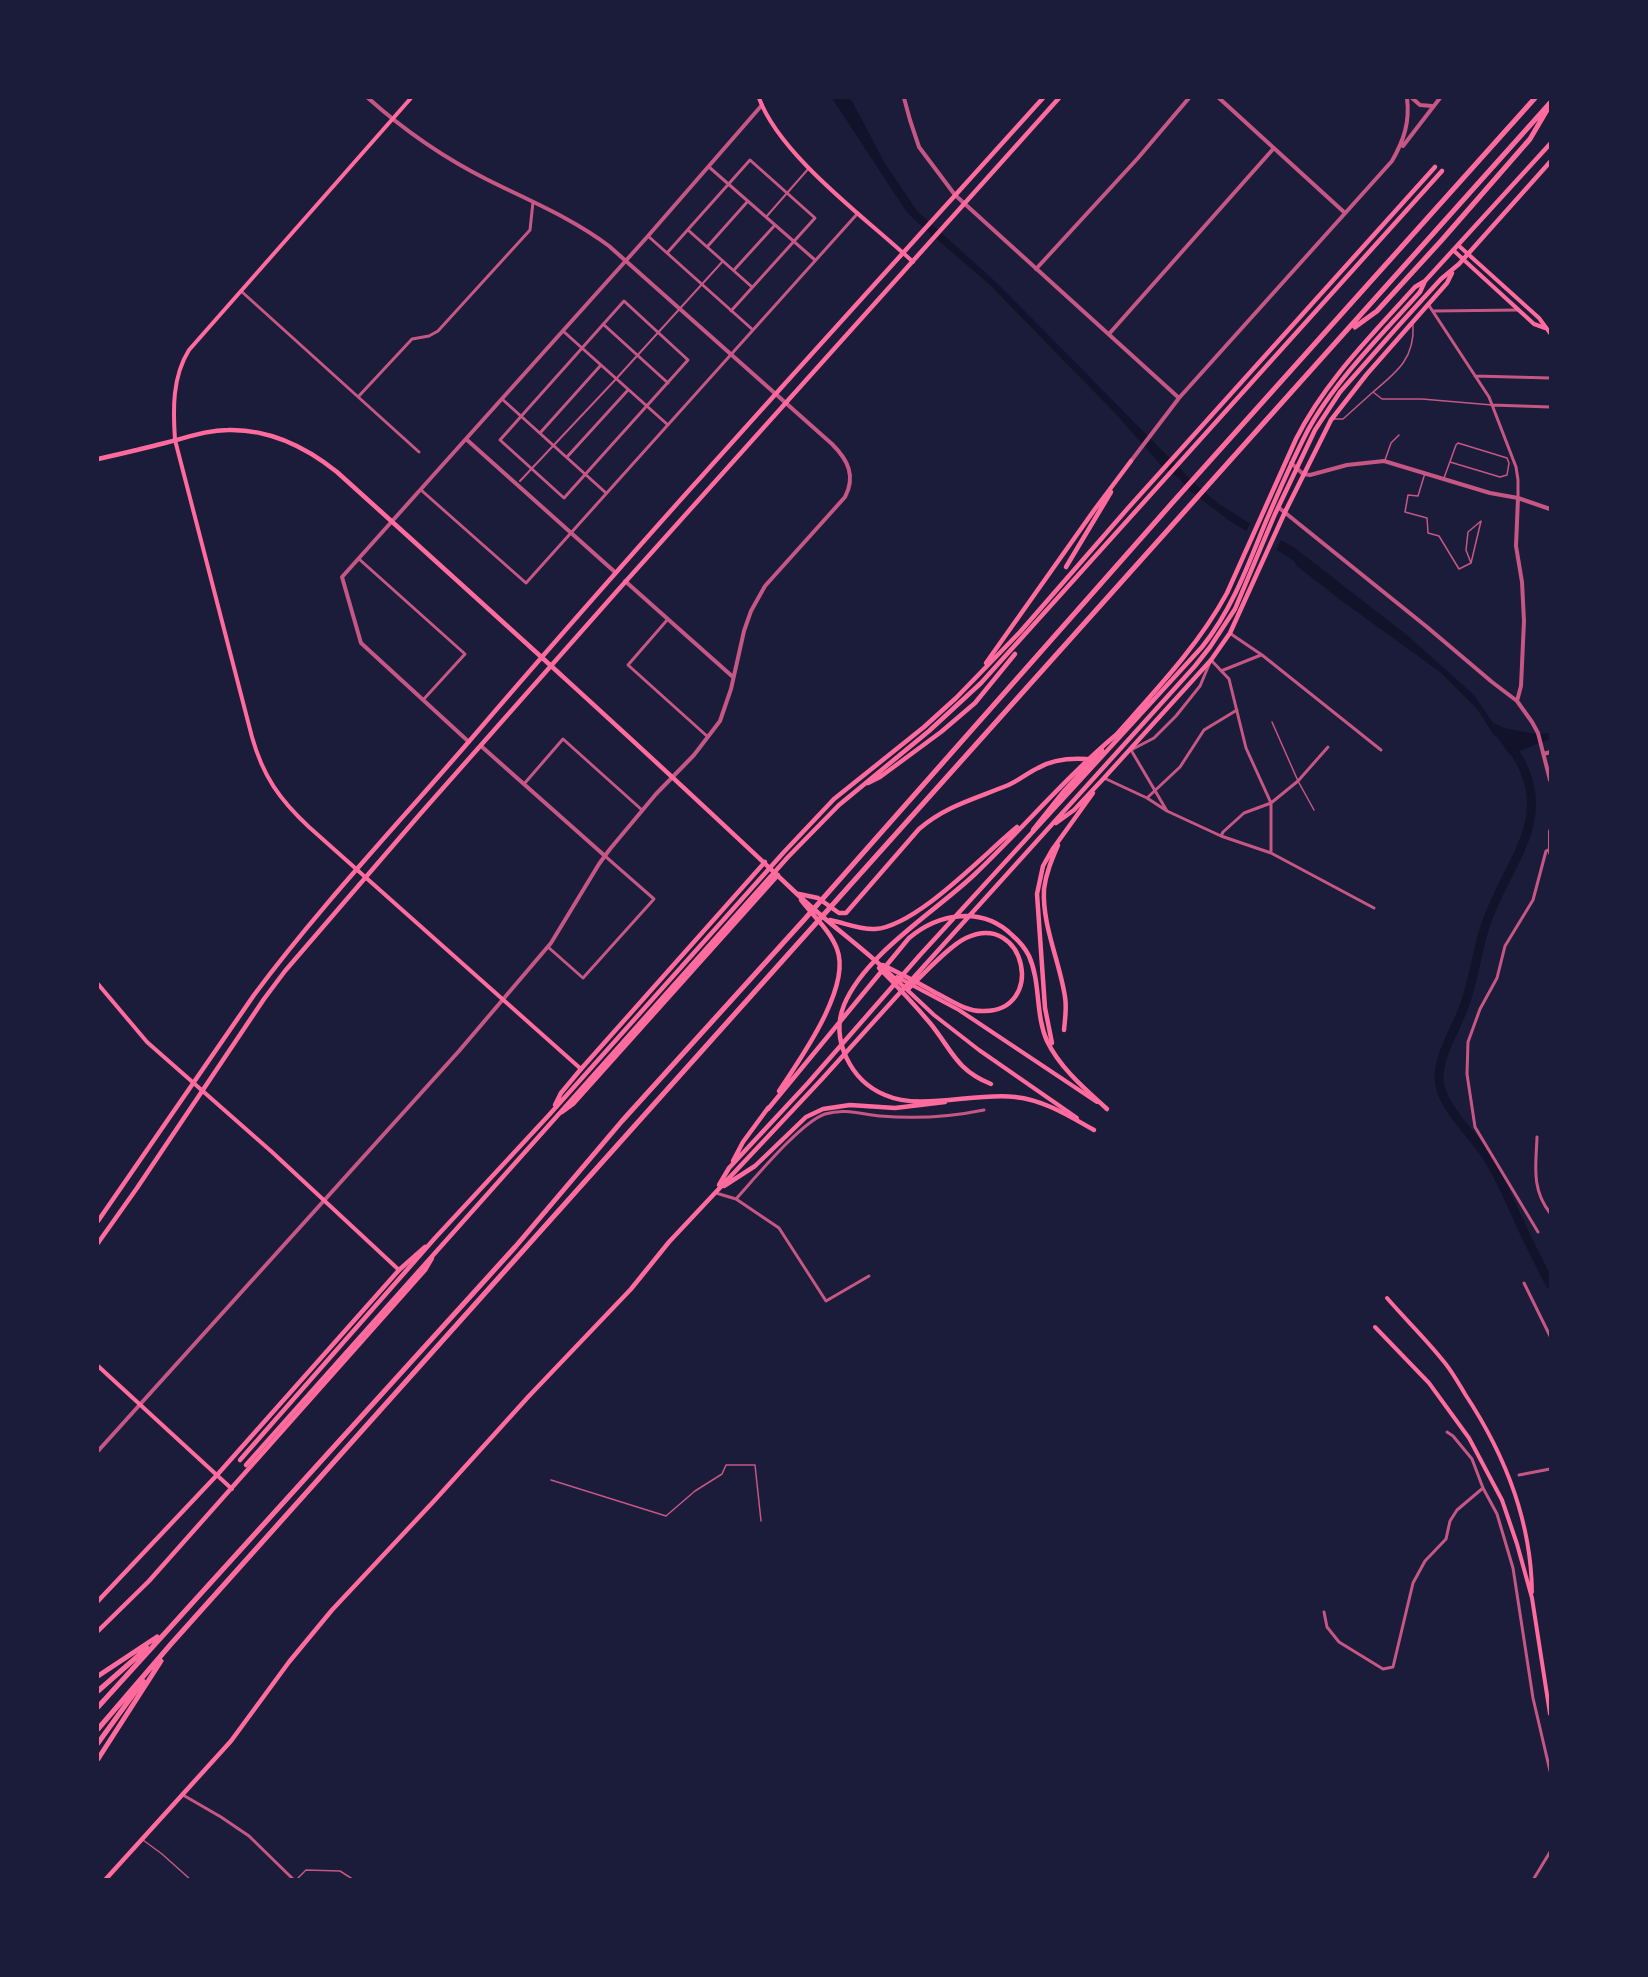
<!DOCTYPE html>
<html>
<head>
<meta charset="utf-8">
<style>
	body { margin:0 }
	#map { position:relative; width:1648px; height:1977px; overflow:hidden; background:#1b1b3a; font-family:Roboto,sans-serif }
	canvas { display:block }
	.frame { position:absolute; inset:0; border:99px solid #1b1b3a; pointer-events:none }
</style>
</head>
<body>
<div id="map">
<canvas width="1648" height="1977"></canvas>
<div class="frame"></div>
</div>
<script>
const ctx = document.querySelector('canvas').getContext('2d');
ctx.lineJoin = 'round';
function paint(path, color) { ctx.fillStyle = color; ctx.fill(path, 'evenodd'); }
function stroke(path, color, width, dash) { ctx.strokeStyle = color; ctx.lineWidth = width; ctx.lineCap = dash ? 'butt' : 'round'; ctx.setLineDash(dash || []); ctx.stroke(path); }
const water = new Path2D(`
	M832,98h16l4,3 32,61 33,49 81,73 198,201 23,19 30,19 46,25 113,88 66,59 19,28 15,6 28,5 14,-1v6l-40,16 -12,-17 -5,-4 -15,-24 -38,-38 -98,-71 -45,-35 -4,-6 -63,-39 -41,-31 -9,-11 -19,-14 -46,-52 -125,-128 -74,-64 -10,-10z`);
const pier = new Path2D(`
	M1251,521l31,17 -7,14 -30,-18z`);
const river = new Path2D(`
	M1510,745c53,73 -6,117 -26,185 -8,26 -11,54 -21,79 -8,22 -24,45 -24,69 0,25 29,52 44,73 16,22 25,48 37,72 9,21 20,41 30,61`);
const service = new Path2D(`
	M1373,392c24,-20 42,-34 40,-67
	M1333,419h10l30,-27 9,7h40l70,6
	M1385,460l6,-17 8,-8
	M1425,473l-7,23 -10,-1 -3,17 22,6 1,15 11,3 20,33 12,-6 -5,-13 2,-18 13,-11 -10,42
	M1444,478l12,-33 2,-2 49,15 2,5 -2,12 -7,2 -50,-15
	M1272,722l26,59 16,29
	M551,1480l115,36 29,-25 27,-17 4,-9h29l6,56
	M143,1840l19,14 29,26
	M296,1880l10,-10 34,1 14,9`);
const pedestrian = new Path2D(`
	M766,217l43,-49
	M520,481l96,-102 107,-118`);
const minor = new Path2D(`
	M709,167l106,93
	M688,230l64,57
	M648,236l105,94
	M707,247l41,-46
	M667,253l83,-93 65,58 -84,93
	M734,270l41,-45
	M241,291l178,161
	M624,301l64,59 -124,138 -64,-58z
	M1428,304l61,93 27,70 2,13v18
	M1434,311l85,-1
	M603,324l65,59
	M563,331l105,94
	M1475,376l75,2
	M358,397l54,-58 17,-3 9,-5 92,-101 3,-28
	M502,399l104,94
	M1492,405l58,2
	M540,433l61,-68
	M567,457l61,-67
	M421,490l105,93 332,-370
	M359,559l106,95 -42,46
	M668,619l-40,46 80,72
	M1231,634l31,21 119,95
	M1221,671l40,-16
	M1104,778l43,20 20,13 54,25 50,17 103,55
	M524,784l39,-45 79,71
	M1147,798l33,-31 24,-37 33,-20
	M1167,811l-36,-61 23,-12 22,-22 24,-30 11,-26 18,19 17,69 25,55v50
	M1221,836l2,-4 21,-19 27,-10 27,-22 30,-34
	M548,947l35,31 71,-79 -49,-43
	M1537,1137c-1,28 -6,52 13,76
	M716,1193l20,6 43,29 47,73 43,-25
	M736,1199c19,-21 65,-77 89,-85 19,-6 36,0 55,2 35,3 70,1 104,-6
	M1538,1232l-63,-105 -8,-53 1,-32 12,-33 17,-31 8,-32 28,-46 13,-49 4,-2
	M1524,1283l26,53
	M1447,1432l6,4 19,23 11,29 14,26 16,54 20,130 17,73
	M1519,1475l31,-6
	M1324,1612l3,15 12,15 44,27 10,-2 20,-84 12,-22 21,-22 4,-18 7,-11 26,-22
	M183,1795l38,22 28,19 45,44
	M1533,1880l17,-28`);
const tertiary = new Path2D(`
	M904,98l6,22 9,27 36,48 224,203
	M1219,98l126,115
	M1412,98l8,7 12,1
	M1403,146l37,-48
	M1036,269l102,-111 51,-60
	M1109,334l165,-186
	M466,439l150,134
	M1131,461l48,-63 213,-237c12,-21 18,-39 15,-63
	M1291,463l12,11 7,1 37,-10 37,-4 106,32 28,5 32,11
	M1278,507l149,120 65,55 25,19 15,21 6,11 12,47
	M625,581l108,96
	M1517,701l4,-15 3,-65 -2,-39 -6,-36 2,-48
	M469,742l-108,-99 -19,-66 306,-341 114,-131
	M481,746l124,110
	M1544,754l6,-2
	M1550,831v22
	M98,1451l361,-400 92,-108 48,-79 11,-15 46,-55 38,-39 26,-34 11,-32 13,-58 7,-20 14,-25 80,-89c11,-21 3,-37 -13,-53l-223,-198c-37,-28 -79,-45 -121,-66 -44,-22 -83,-49 -120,-82`);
const secondary = new Path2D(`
	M411,98l-222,252c-17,27 -16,60 -14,90l77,297c11,39 27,62 57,90l272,242
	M759,98c21,58 108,121 154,164
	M1458,245l81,73 11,15
	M1453,250l81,74 11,4
	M888,972l46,43 45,35 98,68
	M897,977l62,33 138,92
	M98,984l49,58 125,110 127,118
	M1387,1298c19,22 40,42 58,65 8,10 14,21 20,31 39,59 66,126 67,198
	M1375,1327l54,56 40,55 33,62 15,44 15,54 18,116
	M98,1366l134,123`);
const primary = new Path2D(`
	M98,459c22,-5 44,-10 67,-16 21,-5 41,-13 63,-13 41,-1 78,17 109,42 154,139 308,278 458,420 30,29 63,52 93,80
	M1116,735c40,-45 82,-89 111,-142l69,-154c29,-58 76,-104 119,-152l10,-6
	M1056,823l18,-13 30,-32 107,-118 19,-27 55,-121 46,-92 36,-46 80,-91 5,-10
	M1033,830l31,-39 38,-41
	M1058,845c-6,14 -12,28 -14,44 -2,37 16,73 21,108 2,11 0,22 -1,33
	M799,894l19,4 21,15h7l73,-84c27,-23 55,-30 87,-43 11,-4 21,-13 32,-18 15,-9 33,-10 49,-9
	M830,920c15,3 30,10 45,9 42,-3 109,-75 142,-102
	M883,965c18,9 36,18 53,28 15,7 29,18 46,18 65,2 44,-101 -16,-73 -16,7 -43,37 -58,51
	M879,968c18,18 35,36 51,55 22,27 26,47 61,61
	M1052,1043l-7,-35 -8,-114 6,-28 9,-16 41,-57
	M779,1091c21,-32 73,-104 58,-142 -7,-19 -24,-33 -36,-49
	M768,1109l141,-171c30,-25 73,-32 103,-3 7,6 13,13 17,21 12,27 6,58 18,85 13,27 38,48 60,68
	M1094,1130c-25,-14 -50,-30 -79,-33 -40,-5 -94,14 -130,-2 -34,-14 -55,-55 -41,-90 21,-51 91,-93 131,-131 48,-46 91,-97 142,-140
	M733,1161l10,-19 25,-34
	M719,1185l10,-17 79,-85 112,-128 282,-308c29,-36 45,-79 62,-121 14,-33 28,-65 44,-96 26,-48 75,-97 112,-138l5,-11 125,-137
	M724,1186l31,-20 51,-49 17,-8 27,-4 45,3 50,-6
	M98,1221l156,-226c67,-90 145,-172 218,-257 186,-217 380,-428 571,-640
	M98,1243l39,-55 127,-189 21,-28 136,-158 197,-223 441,-492
	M98,1601l119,-126 182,-205 26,-23
	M98,1631l51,-50 276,-311 7,-12
	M105,1880l126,-139 58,-79 43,-52 102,-109 95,-105 102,-107 38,-47 153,-163 373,-413 15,-19 25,-38 40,-95 40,-84 25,-38 60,-68 41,-45 18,-15 91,-102`);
const trunk = new Path2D(`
	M1066,567l45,-75
	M986,663l109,-154 36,-48
	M868,783l12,-6 61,-45 34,-29 40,-49
	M555,1105l6,-12 20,-24 184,-207
	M562,1112l11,-8 205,-229
	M240,1460l195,-222 114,-123 235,-263 50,-53 90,-72 32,-29 64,-66 109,-125 306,-340
	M246,1465l542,-608 51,-52 90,-74 52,-48 461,-512`);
const motorway = new Path2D(`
	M1355,327l22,-16 64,-70 89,-102 17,-29
	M98,1676l59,-39
	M98,1691l49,-43
	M98,1707l418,-461 106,-125 181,-200 370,-419 362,-404
	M98,1729l73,-85 1379,-1541
	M98,1743l45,-62
	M98,1759l63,-98`);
paint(water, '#12122b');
paint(pier, '#1b1b3a');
stroke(river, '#12122b', 9);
stroke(service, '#c65784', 1.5);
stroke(pedestrian, '#c65784', 2);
stroke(minor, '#c65784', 3);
stroke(tertiary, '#c65784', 4);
stroke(secondary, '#ff6b9d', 4);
stroke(primary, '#ff6b9d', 4.5);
stroke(trunk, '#ff6b9d', 4.5);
stroke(motorway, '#ff6b9d', 5);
</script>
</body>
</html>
